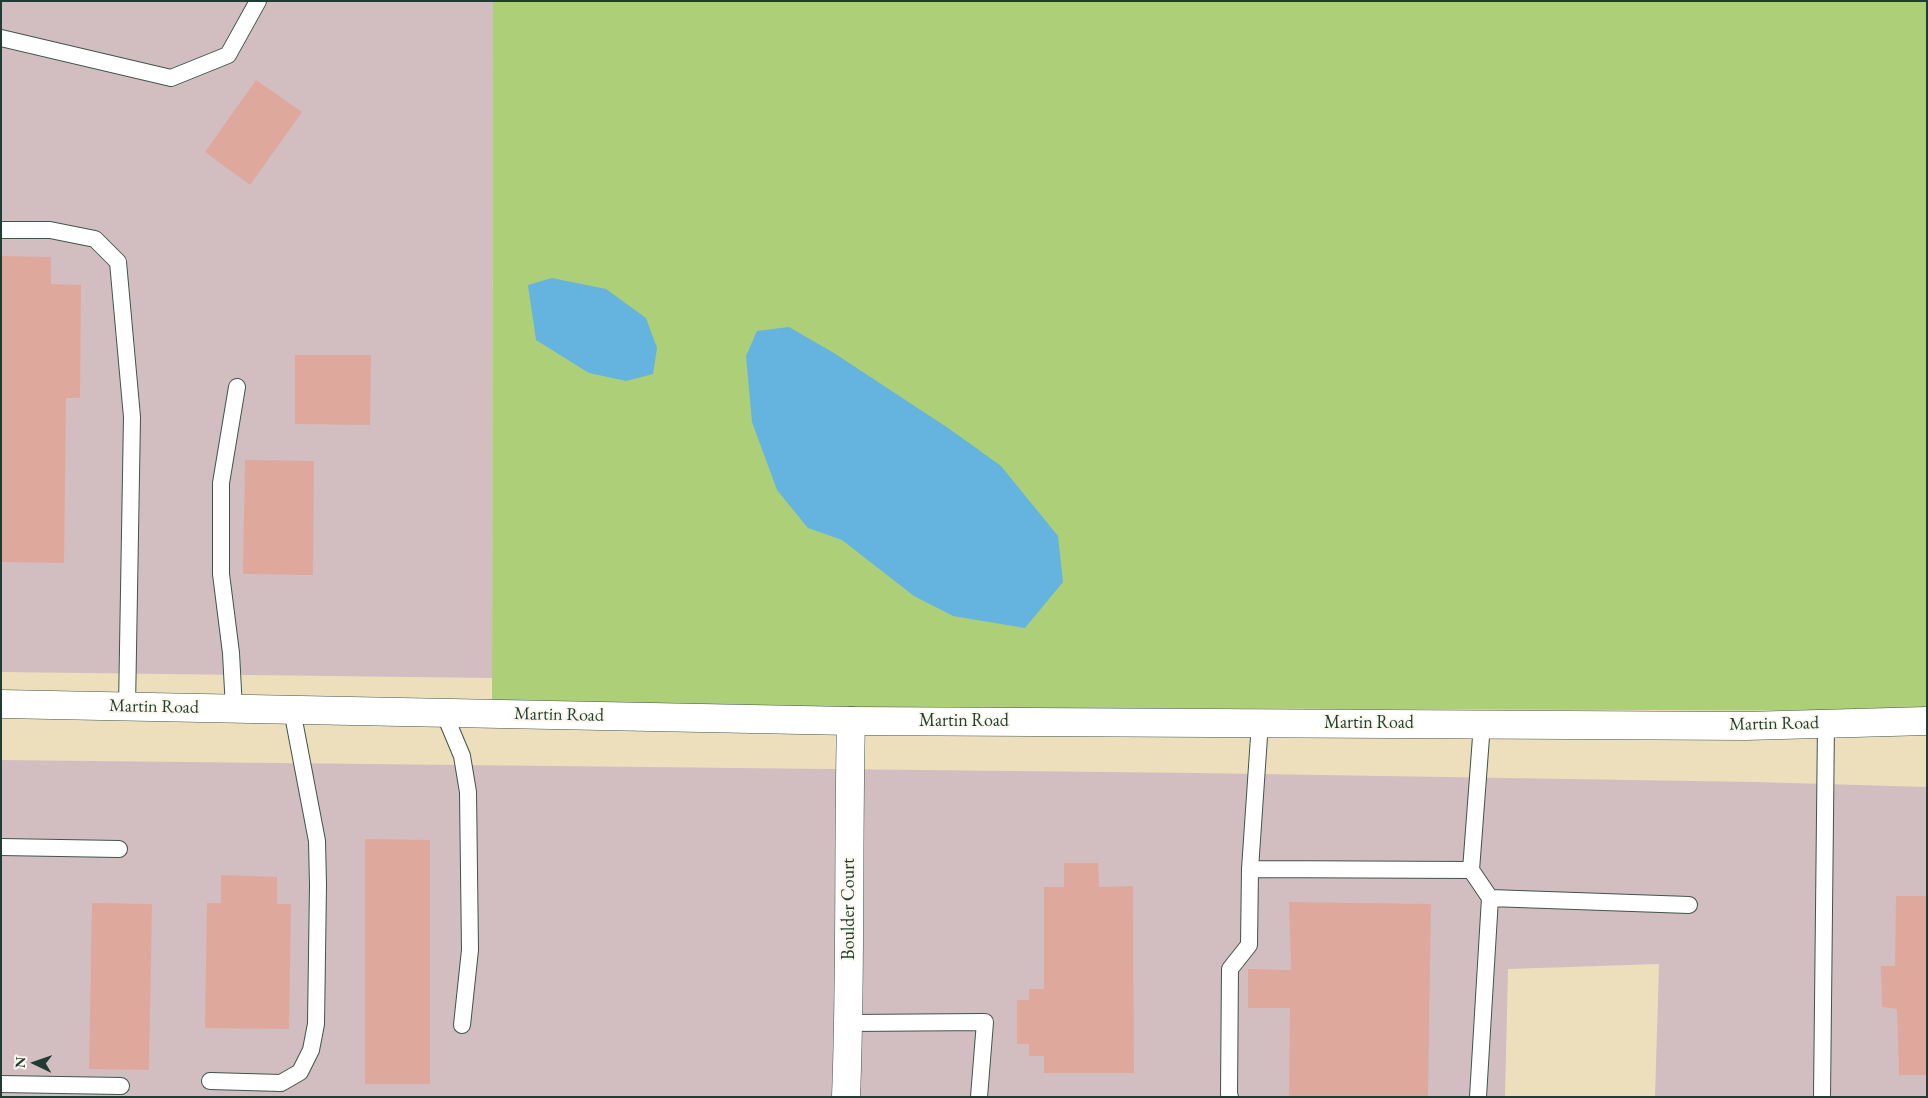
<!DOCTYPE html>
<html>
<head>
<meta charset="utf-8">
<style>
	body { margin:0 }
	#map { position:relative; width:1928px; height:1098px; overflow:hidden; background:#eddfbc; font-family:"EB Garamond",serif }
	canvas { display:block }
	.frame { position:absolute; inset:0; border:2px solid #1f3d34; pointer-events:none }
	.north { position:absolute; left:10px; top:1038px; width:50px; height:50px; -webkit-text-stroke:4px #fbf7ec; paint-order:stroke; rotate:273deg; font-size:14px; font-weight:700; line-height:20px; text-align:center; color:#1f3d34 }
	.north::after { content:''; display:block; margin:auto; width:18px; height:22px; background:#1f3d34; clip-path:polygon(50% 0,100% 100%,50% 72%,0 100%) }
</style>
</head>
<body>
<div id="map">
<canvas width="1928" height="1098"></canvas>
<div class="frame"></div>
<div class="north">N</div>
</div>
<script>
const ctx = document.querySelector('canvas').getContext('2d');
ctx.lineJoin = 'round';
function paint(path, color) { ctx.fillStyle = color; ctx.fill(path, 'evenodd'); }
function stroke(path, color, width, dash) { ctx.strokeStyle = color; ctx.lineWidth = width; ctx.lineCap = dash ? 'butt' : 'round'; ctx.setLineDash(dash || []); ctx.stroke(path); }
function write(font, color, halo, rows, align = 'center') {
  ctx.font = font + ' "EB Garamond",serif'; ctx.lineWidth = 4; ctx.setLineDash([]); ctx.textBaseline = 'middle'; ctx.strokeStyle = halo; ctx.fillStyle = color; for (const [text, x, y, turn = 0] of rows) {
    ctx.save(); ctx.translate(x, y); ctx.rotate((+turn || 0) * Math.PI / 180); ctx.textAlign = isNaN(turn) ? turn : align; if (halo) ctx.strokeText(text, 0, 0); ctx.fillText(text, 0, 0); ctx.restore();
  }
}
const industrial = new Path2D(`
	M1,1h492l-1,677 -491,-6z
	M1,760l1197,13 558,9 171,5v310h-272l4,-133 -151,5 -3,128h-1504z`);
const green = new Path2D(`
	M493,1h1434v710l-1435,-5z`);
const water = new Path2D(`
	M552,278l54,11 40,29 11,30 -4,26 -27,7 -37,-8 -53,-33 -8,-55z
	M789,327l45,26 117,77 50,36 57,70 5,46 -38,46 -72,-12 -39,-20 -72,-56 -34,-12 -31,-38 -25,-68 -6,-66 11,-25z`);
const building = new Path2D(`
	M256,80l46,32 -52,73 -45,-33z
	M1,256l50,1v27l30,1 -1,113h-14l-2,165 -63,-1z
	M295,355h76l-1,70 -75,-1z
	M245,460l69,1 -1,114 -70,-1z
	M365,839l65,1v244h-65z
	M1064,863h34l1,24 34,-1 1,187h-90v-17h-15v-12h-12v-44h12v-11h15v-102h20z
	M221,875l56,2v27h14l-2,125 -84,-1 2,-125h14z
	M1896,896h31v179h-28l-2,-66 -15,-2 -1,-41h14z
	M1289,902l142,2 -3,193h-139l1,-89h-42v-39l43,1z
	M92,903l60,1 -3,166 -60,-1z`);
const service = new Path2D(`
	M1,38l170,40 57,-23 30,-54
	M1,230h49l45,9 23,23 14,155 -5,290
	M234,709l-3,-56 -10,-79v-91l16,-96
	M444,713l18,43 6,36 2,158 -8,75
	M1260,722l-10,147 221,1 11,-146
	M1,847l118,2
	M1471,870l19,28 199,7
	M849,1023l136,-1 -6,75
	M210,1081l71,2 19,-11 11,-22 5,-26 2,-139 -1,-44 -25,-131
	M1,1084l120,2
	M1230,1097l-1,-3 1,-125 19,-24 1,-76
	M1478,1097l12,-199
	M1822,1097l4,-374`);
const minor = new Path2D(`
	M846,1097c5,-126 2,-251 5,-376`);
const secondary = new Path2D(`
	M1,704l850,17 895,5 181,-5`);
const streetNames = [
	["Martin Road",154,707,1],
	["Martin Road",559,715,1],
	["Martin Road",964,721],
	["Martin Road",1369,723],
	["Martin Road",1774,724,-1],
	["Boulder Court",849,909,-90]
];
paint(industrial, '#d2bec1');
paint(green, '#adcf78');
paint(water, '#65b4df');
paint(building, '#dfa89d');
stroke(service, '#3e5548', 18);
stroke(minor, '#3e5548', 29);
stroke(secondary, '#3e5548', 29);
stroke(service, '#fff', 16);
stroke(minor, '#fff', 28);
stroke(secondary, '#fff', 28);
write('18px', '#1f3d34', '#fbf7ec', streetNames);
</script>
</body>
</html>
